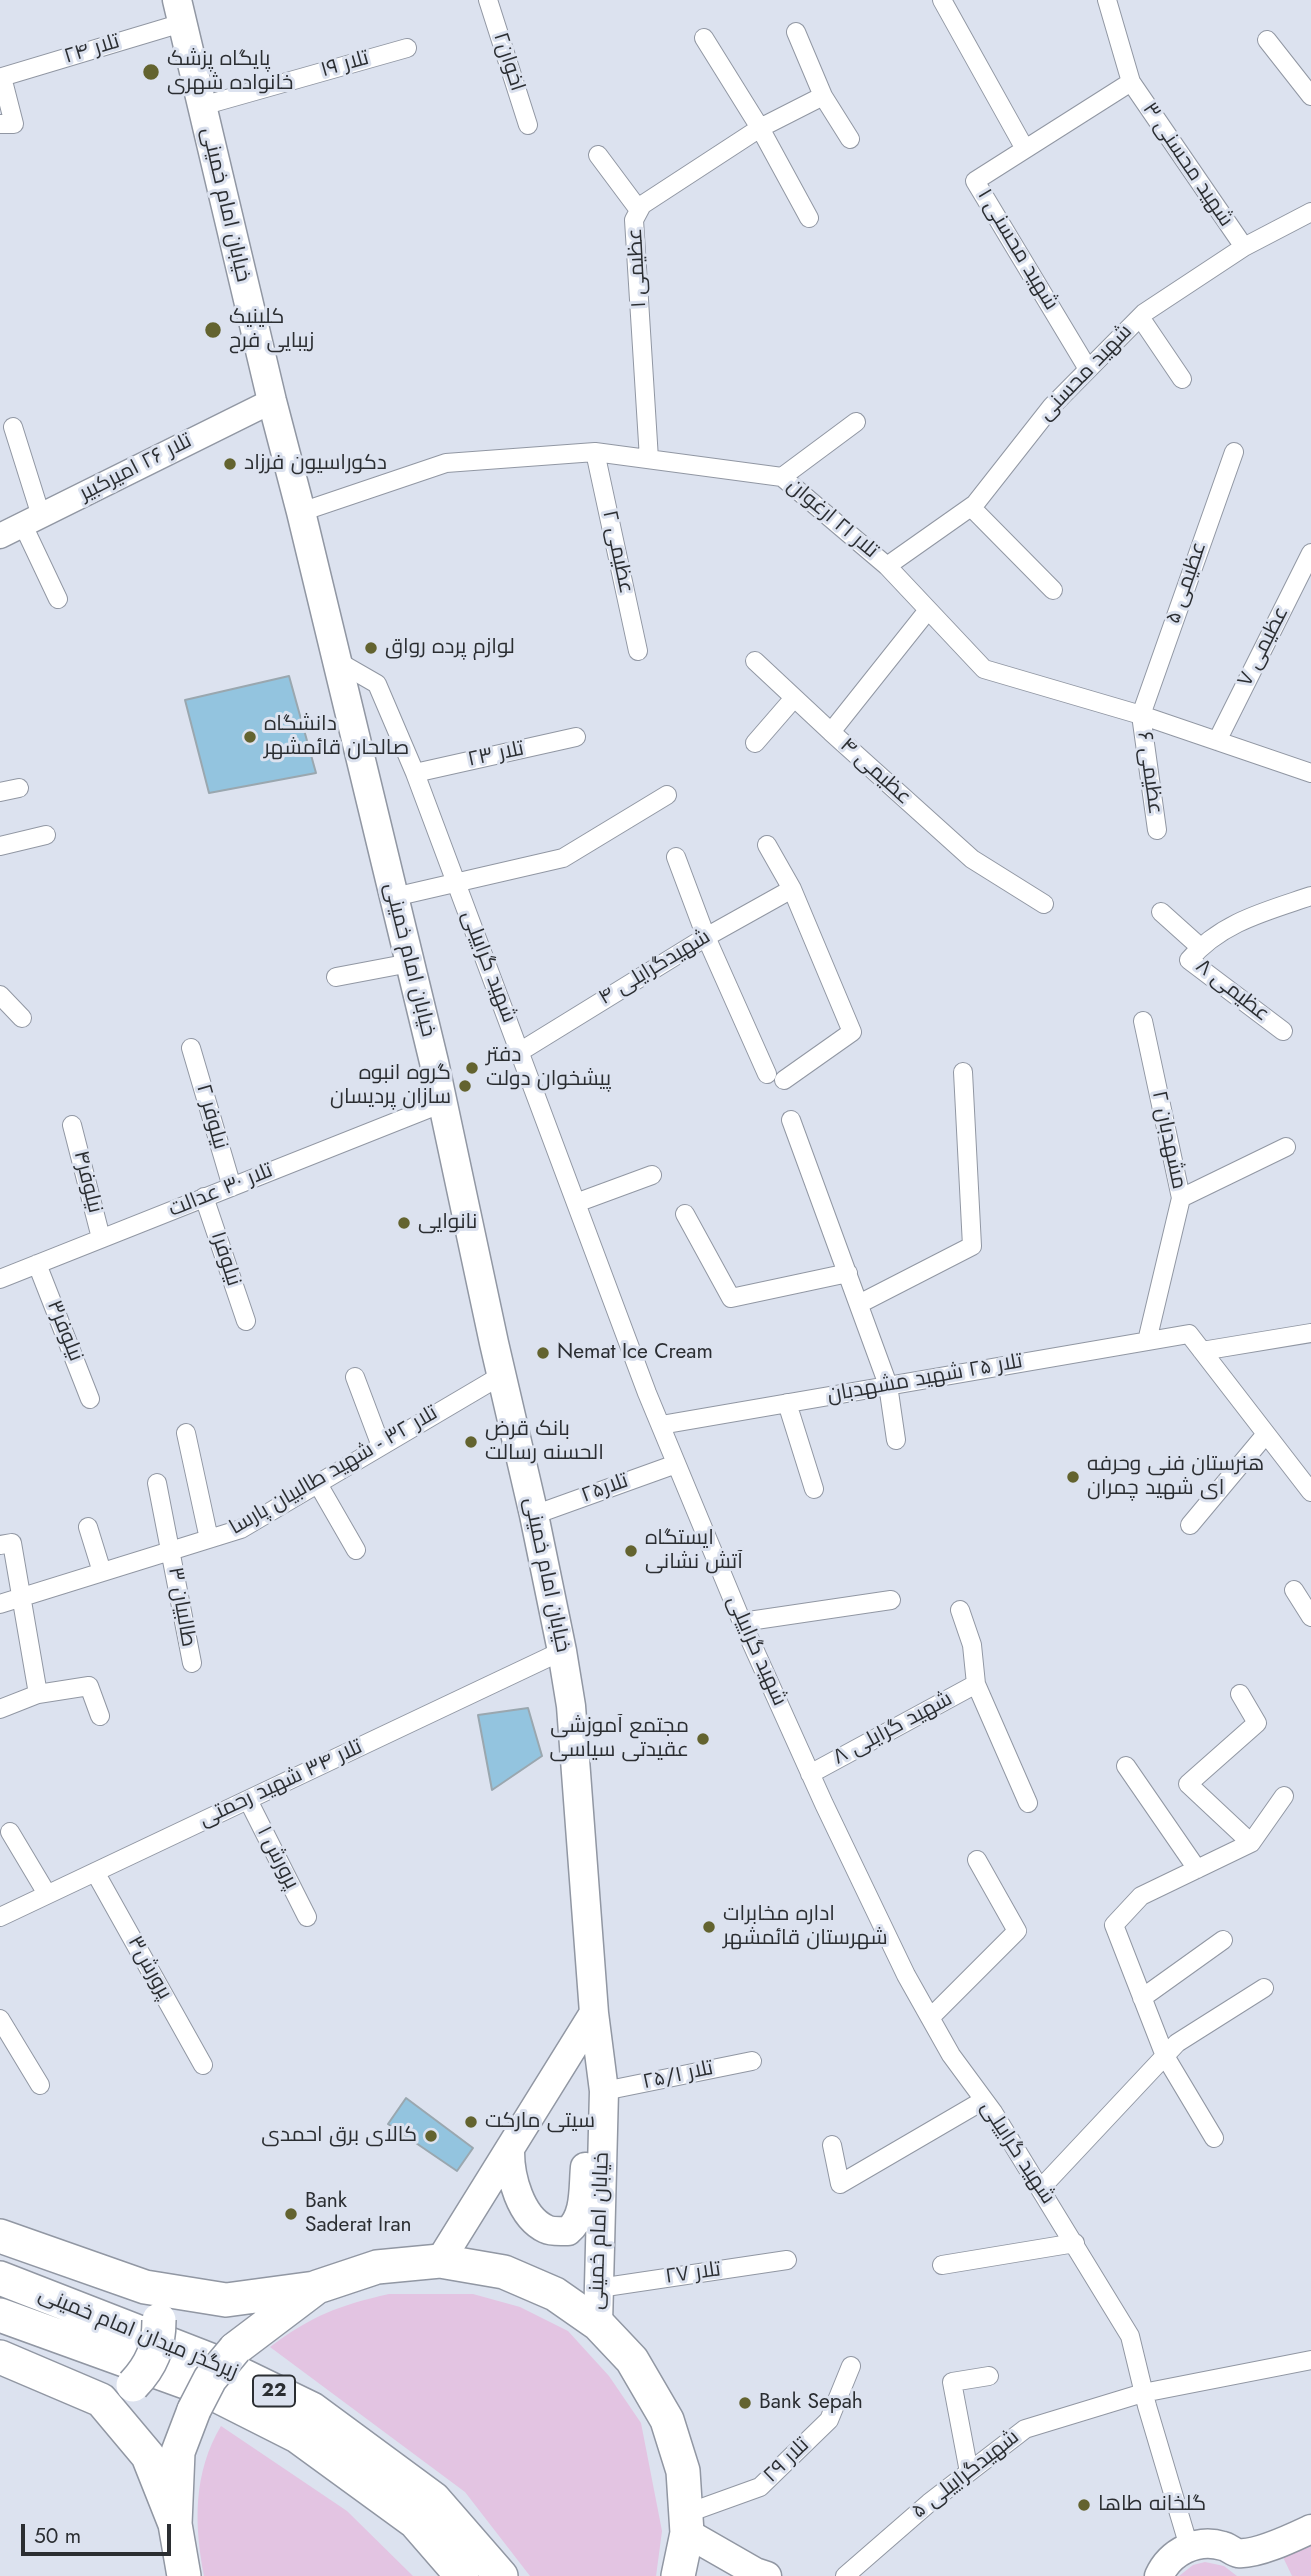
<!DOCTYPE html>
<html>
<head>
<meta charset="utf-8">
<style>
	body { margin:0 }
	#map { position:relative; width:1311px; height:2576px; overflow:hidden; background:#dce2ef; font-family:Jost,sans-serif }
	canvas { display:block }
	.scale { position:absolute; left:21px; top:2524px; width:150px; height:32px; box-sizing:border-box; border:4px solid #2b2e32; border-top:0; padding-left:9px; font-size:21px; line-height:24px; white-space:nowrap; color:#2b2e32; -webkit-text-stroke:5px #dce2ef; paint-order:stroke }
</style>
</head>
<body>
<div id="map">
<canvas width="1311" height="2576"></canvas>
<div class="scale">50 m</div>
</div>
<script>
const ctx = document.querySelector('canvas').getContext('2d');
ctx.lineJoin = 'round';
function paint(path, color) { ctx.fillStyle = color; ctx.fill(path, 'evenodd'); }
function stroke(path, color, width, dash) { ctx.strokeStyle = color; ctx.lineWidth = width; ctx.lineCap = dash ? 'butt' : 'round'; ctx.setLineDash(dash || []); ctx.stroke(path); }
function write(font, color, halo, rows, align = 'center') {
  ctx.font = font + ' Jost,Cairo,sans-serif'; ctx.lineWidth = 6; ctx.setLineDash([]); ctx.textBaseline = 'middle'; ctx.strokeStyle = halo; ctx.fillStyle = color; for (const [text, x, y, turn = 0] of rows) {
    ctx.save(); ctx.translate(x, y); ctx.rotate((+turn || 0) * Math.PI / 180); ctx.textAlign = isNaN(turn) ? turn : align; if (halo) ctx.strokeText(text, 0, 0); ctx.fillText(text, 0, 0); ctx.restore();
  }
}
const green = new Path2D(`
	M389,2294h84l47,13 48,24 41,45 32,47 21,108 -6,45h-126l-65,-84 -195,-145c41,-31 70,-42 119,-53z
	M221,2426l126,85 66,65h-209c-10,-52 -11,-103 17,-150z
	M1311,2539v37h-19l-11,-23z
	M1205,2562l19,4 13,10h-58l14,-11z`);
const building = new Path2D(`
	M289,676l27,97 -107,20 -24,-93z
	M528,1708l14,48 -50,34 -14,-75z
	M406,2098l67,50 -16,23 -69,-47z`);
const street = new Path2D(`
	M488,0l40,125
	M942,0l83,149
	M1107,0l24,82 113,165
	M796,32l27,64 27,43
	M704,38l56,90 49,90
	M1267,40l44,56
	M202,106l205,-58
	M0,124h14l-12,-47 180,-54
	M598,155l41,55
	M1140,317l42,62
	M1088,369l-113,-188 156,-99
	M13,427l28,89
	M595,452l43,199
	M649,459l-15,-239 8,-15 118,-77 63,-32
	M782,477l74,-55
	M971,507l82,83
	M301,512l145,-49 149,-11 187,25 105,89 97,103 157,46 170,58
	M23,525l35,74
	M887,566l88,-62 77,-98 92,-93 100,-66 67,-35
	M928,610l-97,122 141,127 72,45
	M337,661l40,23 38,89 232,620 95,229 82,182 82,171 45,80 42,57 137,224 17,70 42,141
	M755,661l76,71
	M1217,741l94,-188
	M755,743l39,-45
	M415,773l161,-36
	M0,792l19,-4
	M1157,830l-16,-115 93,-263
	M767,845l25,44 60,143 -68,48
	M0,846l46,-11
	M676,857l30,80 61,137
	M394,897l169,-39 104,-63
	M1161,912l39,35
	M336,977l74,-14
	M0,995l22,23
	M1143,1021l38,177 -34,143
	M1283,1031l-94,-71c32,-38 78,-49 122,-64
	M191,1048l41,139
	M521,1051l185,-114 86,-48
	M791,1120l97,265 8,55
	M72,1125l29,113
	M204,1197l42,124
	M1181,1198l105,-51
	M576,1203l76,-28
	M685,1214l46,84 117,-25
	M37,1264l53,135
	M0,1279l443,-176
	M859,1304l113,-58 -9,-174
	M1202,1351l109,-18
	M355,1377l26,69
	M787,1403l27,86
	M661,1425l528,-91 122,158
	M186,1433l23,106
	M157,1483l35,180
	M318,1484l38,66
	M534,1515l142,-51
	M1190,1525l76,-91
	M88,1527l14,45
	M0,1545l12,-2 26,151 -38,15
	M1294,1590l17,27
	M0,1604l241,-75 261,-154
	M960,1610l12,35 4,39 52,119
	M742,1622l149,-22
	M38,1694l51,-8 11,30
	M1240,1694l17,29 -69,61 63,59
	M1126,1766l71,103
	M810,1774l166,-90
	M248,1800l59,117
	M10,1832l37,62
	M95,1872l108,193
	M0,1917l562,-266
	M1142,1998l81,-58
	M930,2018l87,-87 -40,-71
	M0,2019l40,66
	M604,2091l148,-30
	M1214,2138l-49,-82 -51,-131 27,-29 110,-53 33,-47
	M832,2145l8,39 144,-84
	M1041,2188l136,-145 87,-55
	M942,2265l133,-22
	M599,2288l188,-28
	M969,2472l-17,-90 37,-6
	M685,2514l75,-27 69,-67 22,-54
	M845,2576l84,-73 96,-74 118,-36 168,-33`);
const secondary = new Path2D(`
	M0,536l272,-135`);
const primary = new Path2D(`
	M177,0l95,401 29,111 133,550 60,281 40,172 28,136 9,55 23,307 10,78 -6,233
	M510,2152c0,24 10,65 36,77 6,3 15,2 22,2 18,-15 15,-43 17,-64
	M440,2261l154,-248
	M687,2533l68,39 12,4
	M1159,2576c11,-24 38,-38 64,-30 5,1 10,6 15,7 19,2 56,-16 73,-24`);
const highway = new Path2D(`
	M0,2236l145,51 81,13 89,-12
	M0,2278l213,83 99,48 122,90 67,77
	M0,2315l202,73 95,48 118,86 47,54
	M235,2349l82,-62 60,-20 63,-6 64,11 51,22 43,30 34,36 35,60 16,51 4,62 -9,43
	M0,2357l101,43 47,56 27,68
	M184,2576l-9,-52 3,-72 16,-42`);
const highwayBridge = new Path2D(`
	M133,2385c19,-20 26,-38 26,-65
	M194,2410l16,-31 25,-30`);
const markers = [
	[151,72,9,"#63632f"],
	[213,330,9,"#63632f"],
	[230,464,7,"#63632f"],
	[371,648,7,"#63632f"],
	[250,737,7,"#63632f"],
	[472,1068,7,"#63632f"],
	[465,1086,7,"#63632f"],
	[404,1223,7,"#63632f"],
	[543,1353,7,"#63632f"],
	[471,1442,7,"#63632f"],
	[1073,1477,7,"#63632f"],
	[631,1551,7,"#63632f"],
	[703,1739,7,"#63632f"],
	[709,1927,7,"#63632f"],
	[471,2122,7,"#63632f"],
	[431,2136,7,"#63632f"],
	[291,2214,7,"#63632f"],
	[745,2403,7,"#63632f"],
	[1084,2505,7,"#63632f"]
];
const shields = [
	[274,2391,42]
];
const shieldNames = [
	["22",274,2391]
];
const streetNames = [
	["تلار ۲۴",92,50,-17],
	["اخوان۲",508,62,72],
	["تلار ۱۹",345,65,-16],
	["شهید محسنی ۳",1187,165,56],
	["خیابان امام خمینی",225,205,77],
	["شهید محسنی ۱",1017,250,59],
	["عظیمی ۱",638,268,-93],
	["شهید محسنی",1086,373,-46],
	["تلار ۲۶ امیرکبیر",136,468,-27],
	["تلار ۲۱ ارغوان",832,519,40],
	["عظیمی ۲",617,552,78],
	["عظیمی ۵",1187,583,-71],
	["عظیمی ۷",1264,647,-63],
	["تلار ۲۳",496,755,-12],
	["عظیمی ۴",875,772,42],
	["عظیمی ۶",1149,773,82],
	["خیابان امام خمینی",409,960,76],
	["شهید گراییلی",488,967,69],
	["شهیدگرایلی ۴",655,968,-31],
	["عظیمی ۸",1232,991,38],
	["نیلوفر ۲",211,1117,74],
	["مشهدبان ۲",1168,1140,78],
	["نیلوفر۴",87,1182,76],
	["تلار ۳۰ عدالت",221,1191,-22],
	["نیلوفر۱",225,1259,72],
	["نیلوفر۳",64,1331,68],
	["تلار ۲۵ شهید مشهدبان",925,1379,-10],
	["تلار ۳۲ - شهید طالبیان پارسا",334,1471,-30],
	["تلار۲۵",605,1489,-20],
	["خیابان امام خمینی",546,1575,78],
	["طالبیان ۳",181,1607,80],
	["شهید گراییلی",756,1651,66],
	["شهید گرایلی ۸",893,1729,-28],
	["تلار ۳۴ شهید رحمتی",281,1784,-25],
	["پرورش ۱",277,1858,63],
	["پرورش۳",149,1968,61],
	["تلار ۲۵/۱",678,2076,-12],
	["شهید گراییلی",1017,2153,57],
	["خیابان امام خمینی",600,2231,-88],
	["تلار ۲۷",693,2274,-8],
	["زیرگذر میدان امام خمینی",138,2334,22],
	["تلار ۲۹",787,2461,-44],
	["شهیدگراییلی ۵",966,2475,-38]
];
const poiNames = [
	["پایگاه پزشک",167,60],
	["خانواده شهری",167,84],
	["کلینیک",229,318],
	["زیبایی فرح",229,342],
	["دکوراسیون فرزاد",244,464],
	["لوازم پرده رواق",385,648],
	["دانشگاه",264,725],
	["صالحان قائمشهر",264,749],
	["دفتر",486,1056],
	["پیشخوان دولت",486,1080],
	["گروه انبوه",451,1074,"right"],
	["سازان پردیسان",451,1098,"right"],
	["نانوایی",418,1223],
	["Nemat Ice Cream",557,1353],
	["بانک قرض",485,1430],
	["الحسنه رسالت",485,1454],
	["هنرستان فنی وحرفه",1087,1465],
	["ای شهید چمران",1087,1489],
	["ایستگاه",645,1539],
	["آتش نشانی",645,1563],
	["مجتمع آموزشی",689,1727,"right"],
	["عقیدتی سیاسی",689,1751,"right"],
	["اداره مخابرات",723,1915],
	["شهرستان قائمشهر",723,1939],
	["سیتی مارکت",485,2122],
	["کالای برق احمدی",417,2136,"right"],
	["Bank",305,2202],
	["Saderat Iran",305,2226],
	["Bank Sepah",759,2403],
	["گلخانه طاها",1098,2505]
];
paint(green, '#e3c4e2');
paint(building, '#93c4df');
stroke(building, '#9aa7af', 2);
stroke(street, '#9197a3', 20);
stroke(secondary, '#9197a3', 27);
stroke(primary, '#9197a3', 31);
stroke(highway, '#9197a3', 36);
stroke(street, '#fff', 18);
stroke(secondary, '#fff', 24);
stroke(primary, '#fff', 28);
stroke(highway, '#fff', 33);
stroke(highwayBridge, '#9197a3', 36, []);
stroke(highwayBridge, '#fff', 33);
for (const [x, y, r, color] of markers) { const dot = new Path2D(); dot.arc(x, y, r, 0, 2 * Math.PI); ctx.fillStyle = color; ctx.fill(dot); stroke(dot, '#dce2ef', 2.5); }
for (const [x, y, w] of shields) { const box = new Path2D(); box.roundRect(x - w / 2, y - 15.5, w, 31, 5); ctx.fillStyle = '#dce2ef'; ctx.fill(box); stroke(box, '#2b2e32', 2); }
write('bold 19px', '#2b2e32', null, shieldNames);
write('21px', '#2b2e32', '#dce2ef', streetNames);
write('21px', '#2b2e32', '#dce2ef', poiNames, 'left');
</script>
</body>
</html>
